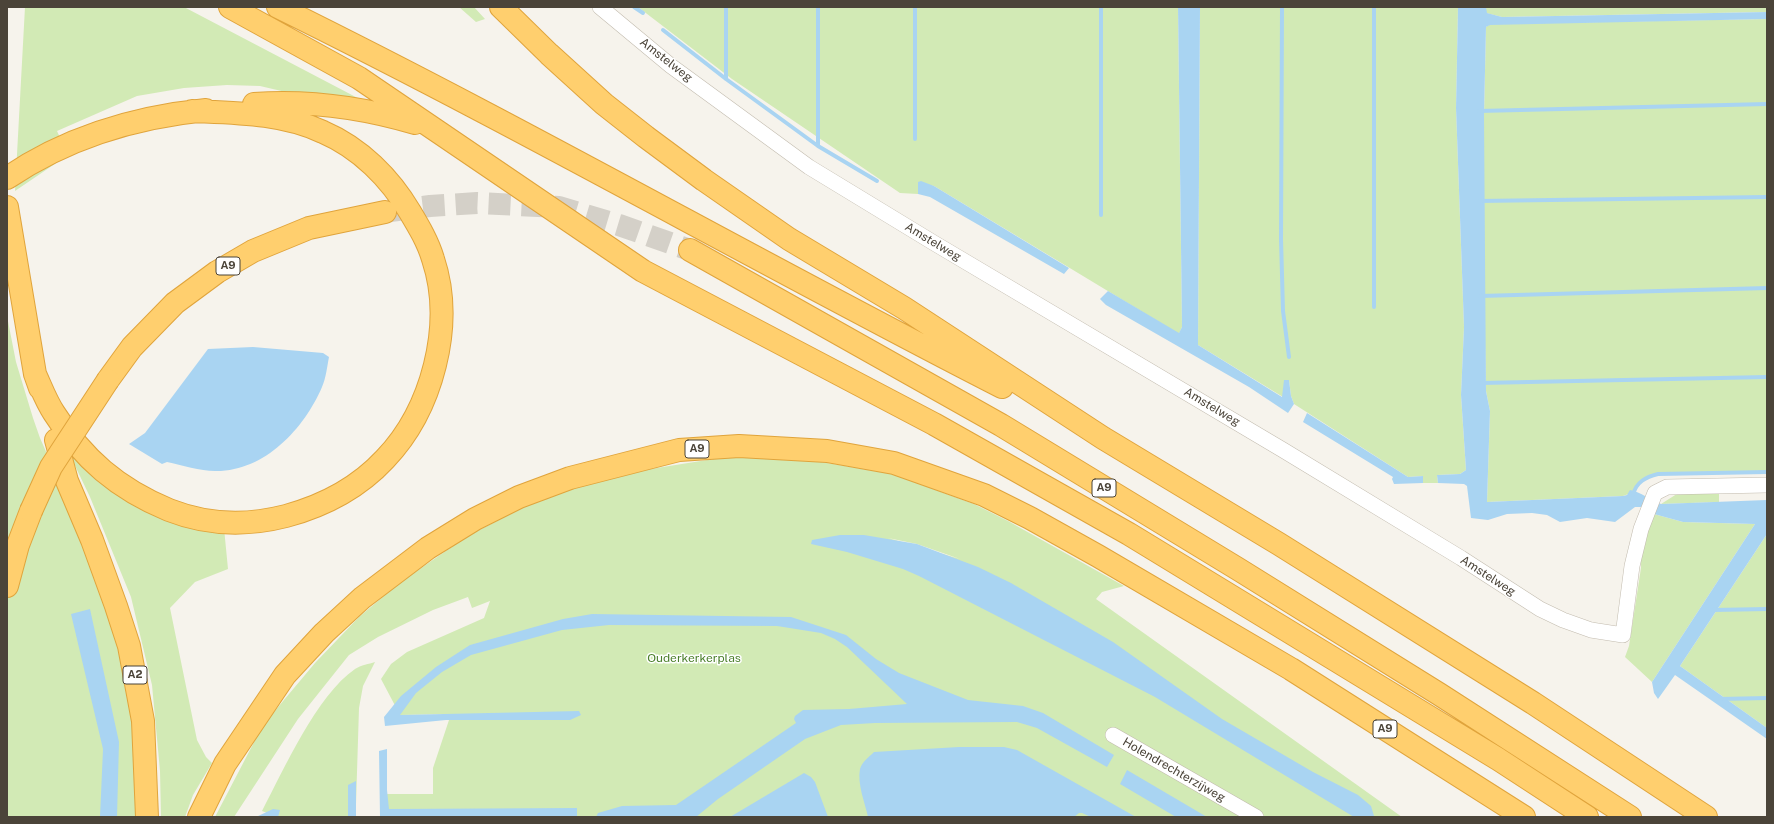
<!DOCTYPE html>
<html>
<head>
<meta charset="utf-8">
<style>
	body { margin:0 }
	#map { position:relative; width:1774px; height:824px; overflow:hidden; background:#f6f3ec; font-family:"Public Sans",sans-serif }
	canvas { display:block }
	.frame { position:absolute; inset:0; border:8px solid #4b4439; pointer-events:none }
</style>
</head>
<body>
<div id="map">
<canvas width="1774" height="824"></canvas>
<div class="frame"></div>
</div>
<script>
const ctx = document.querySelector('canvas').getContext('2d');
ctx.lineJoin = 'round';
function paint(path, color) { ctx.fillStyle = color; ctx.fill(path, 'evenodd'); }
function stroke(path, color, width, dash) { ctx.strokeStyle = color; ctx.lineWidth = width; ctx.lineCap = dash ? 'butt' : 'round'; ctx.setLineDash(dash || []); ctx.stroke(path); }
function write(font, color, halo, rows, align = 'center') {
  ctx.font = font + ' "Public Sans",sans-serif'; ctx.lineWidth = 3; ctx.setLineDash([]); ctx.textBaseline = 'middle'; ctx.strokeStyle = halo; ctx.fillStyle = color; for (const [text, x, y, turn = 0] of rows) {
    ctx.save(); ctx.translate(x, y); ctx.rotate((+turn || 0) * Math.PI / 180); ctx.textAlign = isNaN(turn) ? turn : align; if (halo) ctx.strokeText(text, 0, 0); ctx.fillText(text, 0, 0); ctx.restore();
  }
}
const green = new Path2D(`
	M25,7h159l187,98 -81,-12 -30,-7 -33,-1 -43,3 -47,8 -80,35 11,24 -53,36z
	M459,7h15l11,12 -9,3z
	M638,7h540l4,320 -3,7 -245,-148 -16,-3v11l-18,-1 -168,-114z
	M1200,7h258l-2,101 8,219 -3,68 5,75 -6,4 -23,1 1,8h-15v-7l-15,1 -114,-73 -3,-8 -2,-16 -6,17 -85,-52z
	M1486,7h281v5l-265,5 -16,-4z
	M1767,19v453l-109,2c-5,1 -10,2 -13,4 -10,6 -9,15 -22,18l-136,6 3,-91 -4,-20 -2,-94v-182l2,-88 4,-3z
	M7,316l9,46 17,56 7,20 32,72 51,149 11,68 5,90h-132z
	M67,449l21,23 36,27 22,13 78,16 4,41 -33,13 -25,26 27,132 9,17 6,6 -19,32 -8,22h-24l-1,-46 -8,-86 -21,-88 -41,-100z
	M726,457l72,1 94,16 82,30 34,17 116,65 -22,6 -6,7 306,218h-1022l1,-23h52v-26l18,-54 -51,1 -19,-36 10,-15 16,-12 77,-34 6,-17 -18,7 -4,-11 -35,13 -55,27 -29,18 -51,64 -64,98h-19l48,-92 52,-62 44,-46 39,-33 68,-47 61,-32 57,-21 60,-14zM888,538l29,6 43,15z
	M1719,491v11l-58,2 19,-12z
	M1654,514l29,8 72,2 -103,158 -27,-25 4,-11 12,-78v-22z
	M1767,534v194l-87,-62z
	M375,662l-12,24 -4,22 -3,96 -7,13h-71l-16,-6c22,-42 55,-116 93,-142 6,-4 14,-5 20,-7z`);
const water = new Path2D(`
	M1178,7h22l-2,338 84,52 2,-17h5l2,16 3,8 -6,9 -39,-26 -143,-82 -6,-6 8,-8 71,42 3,-6z
	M1458,7h28l1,6 15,4 265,-5v7l-277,6 -4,2 -2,88 2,276 4,20 -3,91 136,-6 4,-1 3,-5c11,2 20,10 31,14l106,-4v34l-87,132 87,62v11l-92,-64 -17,24 -4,-6 -2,-11 103,-158 -72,-2 -29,-8 -12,-7h-7l-20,15 -28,-4 -27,4 -13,-7 -15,-2 -25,1 -19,6 -17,-2 -4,-32 -3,-2 -26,-1 -1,-8 23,-1 6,-4 -5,-75 3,-68 -8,-219z
	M921,181l13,5 135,82 -5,6 -134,-77 -12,-3v-12z
	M253,347l70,6 6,4c-2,10 -3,21 -7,30 -18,42 -58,85 -107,84 -15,0 -33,-6 -48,-9l-5,2 -33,-20 16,-11 63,-84z
	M1307,413l101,64 15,-1v7l-29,1 -2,-5 1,-2 -90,-55z
	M840,535h24l53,9 61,23 33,16 102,59 109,77 91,53 45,23 13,11 3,10 -20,1 -199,-120 -236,-121 -16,-7 -56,-17 -36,-8 1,-4z
	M90,609l29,133 -2,75h-17l3,-68 -32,-135z
	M592,614l199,3 55,18 30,24 23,14 69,27 55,6 20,7 71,42 -7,12 -70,-39 -20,-6 -142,1 -34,2 -36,14 -87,60 -22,18h-100l2,-4 24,-7 54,-1 120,-82 -2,-4 1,-3 8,-6 46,-1 58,-5 -60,-57 -12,-8 -14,-6 -44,-7 -168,-1 -47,5 -91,25 -29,17 -26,21 -16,22 179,-4 2,4 -11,5h-124l-61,6 -1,-9 17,-21 35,-29 34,-22 93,-26z
	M959,747h45l13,3 119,67h-45l-9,-4h-3l-5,4h-206c-3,-14 -11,-33 -8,-48 2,-7 9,-12 14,-17z
	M387,749v41l2,19 188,-1v8l-197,1 -1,-66z
	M1127,770l80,47h-31l-56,-33z
	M804,773l7,4 4,5 13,35h-98z
	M356,781v36h-8v-32z
	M273,809l7,1 -2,7h-22z`);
const pier = new Path2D(`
	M1625,720l15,10 -56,87h-22z`);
const stream = new Path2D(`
	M634,7l9,6
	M915,7v132
	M1101,7v208
	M1282,7l-1,232 2,72 6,46
	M663,30l63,49 92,67 59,35
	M726,79v-72
	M1479,111l288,-7
	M818,146v-139
	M1479,201l288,-4
	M1480,296l287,-8
	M1374,307v-300
	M1481,383l286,-6
	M1633,495c3,-13 13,-18 25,-21l109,-2
	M1713,610l54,-1
	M1719,699l48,-1`);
const motorwayTunnel = new Path2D(`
	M390,211l40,-5 47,-3 82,4 60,18 71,25`);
const minor = new Path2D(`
	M600,7l71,59 138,101 125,76 349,207 178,108 79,51 23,11 28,10 32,5 9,-69 9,-37 14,-36 12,-6 100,-2
	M1113,735l143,82`);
const motorway = new Path2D(`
	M230,7l129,71 284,193 291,153 195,110 369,225 89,58
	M278,7c244,120 481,256 724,380
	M501,7l48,47 55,50 42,33 58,43 85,59 115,69 199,130 176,106 254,159 173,114
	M254,104c56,-4 107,3 161,19
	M7,178c59,-40 128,-61 199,-68
	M7,207l28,167 5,14
	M690,250l311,175 237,144 201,125 191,123
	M35,374c6,13 11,27 19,39 29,46 64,76 115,97 38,15 78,16 117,6 37,-10 73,-29 99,-57 47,-49 70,-134 48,-200 -5,-17 -14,-32 -23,-47 -20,-34 -50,-64 -87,-80 -41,-19 -86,-19 -131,-21
	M108,380l24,-33 43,-44 42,-31 36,-21 56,-23 76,-16
	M56,440l11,41 25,59 24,66 13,40 14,75 4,96
	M7,586l11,-41 13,-34
	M199,817l26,-53 60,-89 39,-42 38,-35 66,-50 47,-29 44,-22 51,-19 109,-28 60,-4 88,5 67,12 90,32 46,23 68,38 193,113 233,148`);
const motorwayBridge = new Path2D(`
	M31,511l20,-44 57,-87`);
const shields = [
	[228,266,24],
	[697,449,24],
	[1104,488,24],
	[135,675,24],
	[1385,729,24]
];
const shieldNames = [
	["A9",228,266],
	["A9",697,449],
	["A9",1104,488],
	["A2",135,675],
	["A9",1385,729]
];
const streetNames = [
	["Amstelweg",666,60,38],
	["Amstelweg",933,242,31],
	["Amstelweg",1212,407,31],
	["Amstelweg",1488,576,33],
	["Holendrechterzijweg",1174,770,30]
];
const parkNames = [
	["Ouderkerkerplas",694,658]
];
paint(green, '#d2eab5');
paint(water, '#a9d4f2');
paint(pier, '#f6f3ec');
stroke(stream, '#a9d4f2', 4);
stroke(motorwayTunnel, '#d4d0c8', 22, [22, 11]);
stroke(minor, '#c2bbae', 16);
stroke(motorway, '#e0a43c', 24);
stroke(minor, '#fff', 15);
stroke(motorway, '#ffcf6e', 22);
stroke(motorwayBridge, '#e0a43c', 24, []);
stroke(motorwayBridge, '#ffcf6e', 22);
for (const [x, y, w] of shields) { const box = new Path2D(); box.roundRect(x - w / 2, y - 9, w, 18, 3); ctx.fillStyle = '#fff'; ctx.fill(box); stroke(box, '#4b4439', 1); }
write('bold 11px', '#4b4439', null, shieldNames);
write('12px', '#4b4439', '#fff', streetNames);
write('12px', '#4a7f2a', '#fff', parkNames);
</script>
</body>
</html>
